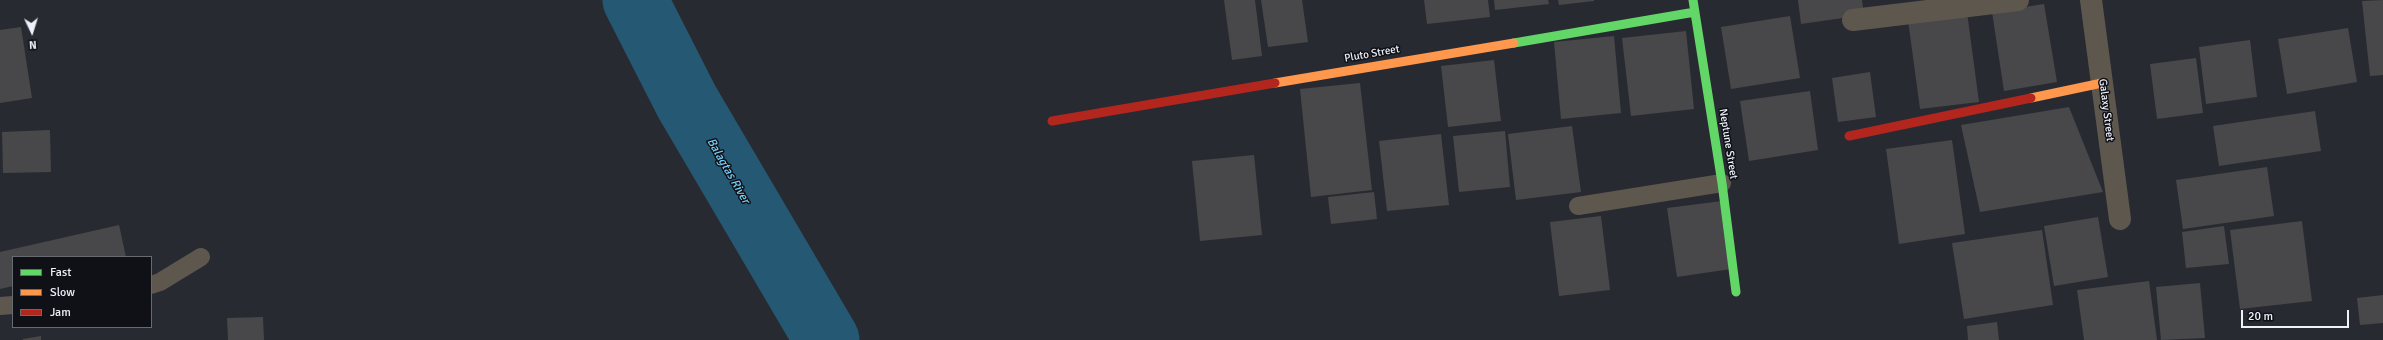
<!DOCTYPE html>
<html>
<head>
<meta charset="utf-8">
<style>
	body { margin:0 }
	#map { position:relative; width:2383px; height:340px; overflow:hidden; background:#282a32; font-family:Signika,sans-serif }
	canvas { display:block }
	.legend { position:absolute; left:12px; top:256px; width:140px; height:72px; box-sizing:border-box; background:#0f1117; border:1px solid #686b72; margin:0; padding:5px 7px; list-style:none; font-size:12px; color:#eef1fa }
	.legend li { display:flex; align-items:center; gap:8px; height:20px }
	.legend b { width:20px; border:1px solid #686b72 }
	.north { position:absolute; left:12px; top:12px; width:40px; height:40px; -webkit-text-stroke:3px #0f1117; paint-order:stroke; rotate:176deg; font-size:11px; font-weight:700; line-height:16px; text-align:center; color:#eef1fa }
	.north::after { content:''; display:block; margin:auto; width:14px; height:18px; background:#eef1fa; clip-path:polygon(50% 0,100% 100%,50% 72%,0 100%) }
	.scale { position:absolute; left:2241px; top:310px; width:108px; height:18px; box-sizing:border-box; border:2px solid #eef1fa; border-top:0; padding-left:5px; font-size:12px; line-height:14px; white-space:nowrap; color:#eef1fa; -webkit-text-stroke:3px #0f1117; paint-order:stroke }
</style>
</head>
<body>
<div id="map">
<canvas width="2383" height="340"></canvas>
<ul class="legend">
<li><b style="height:5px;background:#63d668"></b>Fast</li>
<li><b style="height:5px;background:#ff974d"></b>Slow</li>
<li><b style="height:5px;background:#b3261e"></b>Jam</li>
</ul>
<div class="north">N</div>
<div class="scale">20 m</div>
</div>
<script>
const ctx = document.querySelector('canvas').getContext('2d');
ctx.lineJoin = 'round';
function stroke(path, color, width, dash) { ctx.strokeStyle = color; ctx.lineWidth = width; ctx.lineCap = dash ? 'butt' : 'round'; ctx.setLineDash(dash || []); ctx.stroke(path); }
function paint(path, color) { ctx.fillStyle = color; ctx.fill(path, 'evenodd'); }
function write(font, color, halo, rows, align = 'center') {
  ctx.font = font + ' Signika,sans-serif'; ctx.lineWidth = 3; ctx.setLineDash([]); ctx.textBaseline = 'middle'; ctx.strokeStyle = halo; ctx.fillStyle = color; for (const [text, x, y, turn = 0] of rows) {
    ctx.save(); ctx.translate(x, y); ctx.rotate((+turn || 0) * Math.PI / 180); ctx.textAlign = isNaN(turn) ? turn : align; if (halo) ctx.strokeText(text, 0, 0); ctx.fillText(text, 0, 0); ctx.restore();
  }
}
const river = new Path2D(`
	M635,0l52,102 140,238`);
const building = new Path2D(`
	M1224,0h31l7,56 -30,4z
	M1261,0h41l6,42 -40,5z
	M1424,0h64l2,17 -63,7z
	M1494,0h54l1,4 -54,6z
	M1558,0h36v1l-35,4z
	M1798,0h64l2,15 -63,9z
	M2383,0v75l-13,1 -8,-75z
	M2044,4l13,78 -53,9 -12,-79z
	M1967,12l12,90 -59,7 -12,-89z
	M1790,16l10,62 -69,11 -10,-62z
	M21,27l11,71 -32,5v-73z
	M2348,28l9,54 -70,12 -9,-55z
	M1686,31l8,78 -63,7 -9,-78z
	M1614,36l7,77 -60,6 -7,-77z
	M2250,40l7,57 -51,7 -7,-57z
	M2196,58l7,55 -46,6 -7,-55z
	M1494,60l7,61 -53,6 -7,-61z
	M1870,72l6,45 -38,5 -6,-44z
	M1360,83l12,107 -61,7 -11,-108z
	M1810,91l8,59 -69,11 -9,-60z
	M2069,107l34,85 -123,20 -19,-87z
	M2315,111l6,40 -102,15 -6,-40z
	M1572,126l9,66 -65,8 -8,-66z
	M50,130l1,42 -48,1 -1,-41z
	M1505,131l5,56 -51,5 -6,-56z
	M1441,134l8,71 -62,6 -8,-70z
	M1952,140l13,94 -66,10 -13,-95z
	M1254,155l8,80 -62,6 -8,-80z
	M2267,167l7,49 -91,13 -7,-49z
	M1374,192l3,27 -46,5 -3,-27z
	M1722,201l9,68 -54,8 -10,-69z
	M1601,216l9,74 -51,6 -9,-74z
	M2098,217l10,60 -54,9 -10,-60z
	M2302,221l10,80 -72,8 -10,-79z
	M119,225l7,32h-113v29l-13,3v-37z
	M2224,226l5,38 -43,4 -4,-36z
	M2042,230l11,75 -89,14 -12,-76z
	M2149,281l8,59h-73l-7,-50z
	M2200,283l5,55 -44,2 -5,-53z
	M2383,295v28l-23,2 -3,-27z
	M263,317l1,23h-36l-1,-22z
	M1997,322l2,18h-31l-1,-14z
	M41,336v4h-18v-1z`);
const lane = new Path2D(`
	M1578,206l144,-23
	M151,285l9,-3 41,-25
	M0,306l13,-1`);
const street = new Path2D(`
	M2091,0l29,219
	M1853,20l165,-20`);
const fast = new Path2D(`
	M1693,0l29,183 14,109
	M1514,43l181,-31`);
const slow = new Path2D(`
	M1275,83l239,-40
	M2031,98l71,-15`);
const jam = new Path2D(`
	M1052,121l223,-38
	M1849,136l182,-38`);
const streetNames = [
	["Pluto Street",1372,54,-10],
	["Galaxy Street",2106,110,83],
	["Neptune Street",1728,144,81]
];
const waterNames = [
	["Balagtas River",728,171,60]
];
stroke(river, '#255973', 65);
paint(building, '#484749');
stroke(lane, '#5e574e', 18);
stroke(street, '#5e574e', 22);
stroke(fast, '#63d668', 9);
stroke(slow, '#ff974d', 9);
stroke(jam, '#b3261e', 9);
write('11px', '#eef1fa', '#0f1117', streetNames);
write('italic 12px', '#79cffb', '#0f1117', waterNames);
</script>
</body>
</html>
